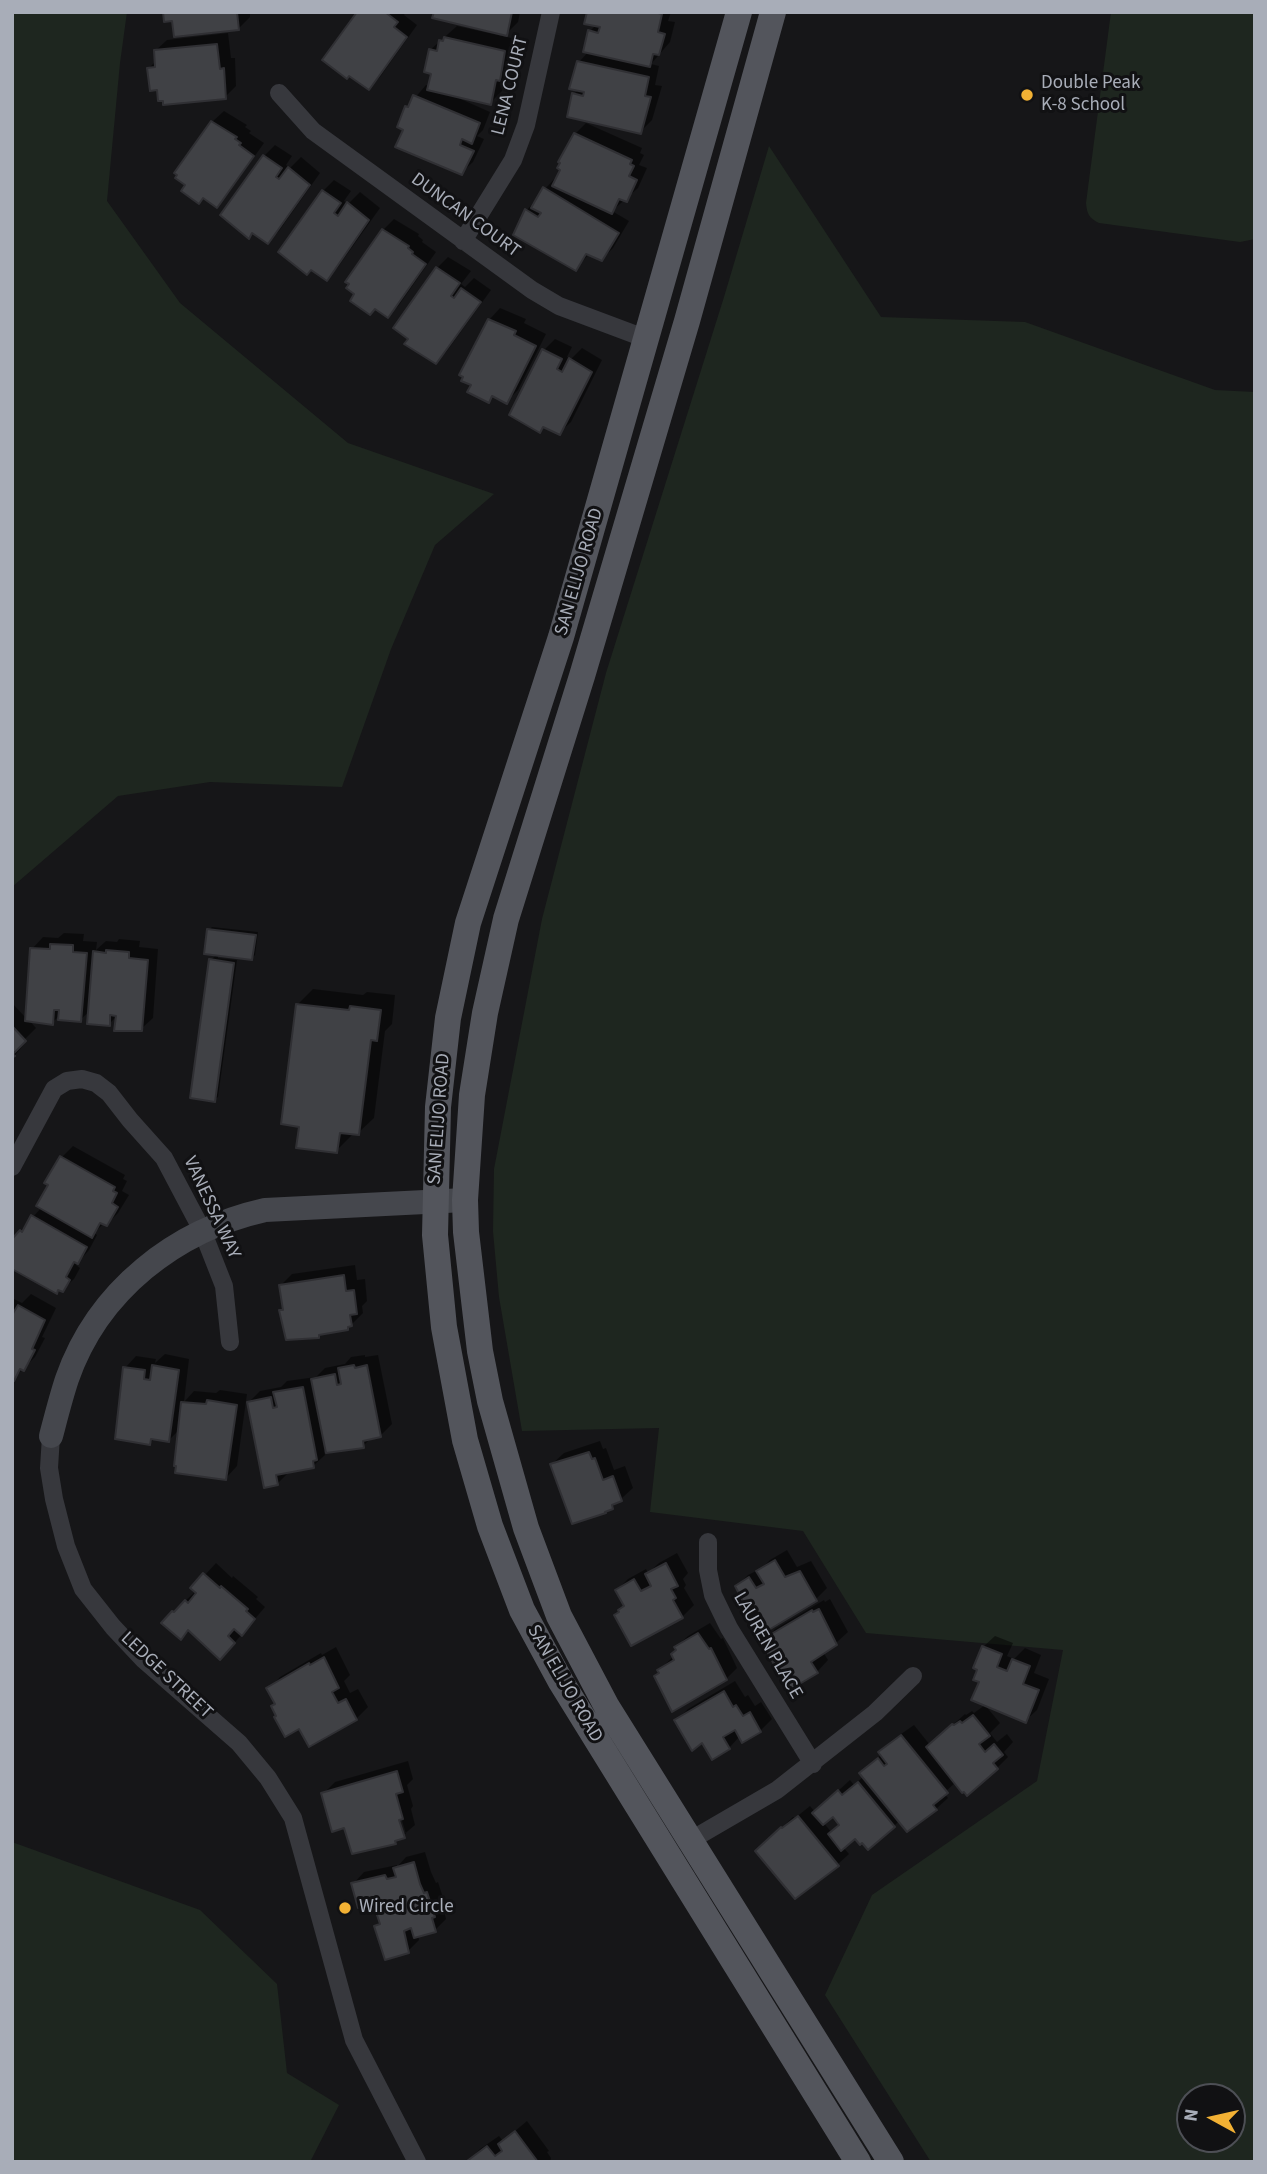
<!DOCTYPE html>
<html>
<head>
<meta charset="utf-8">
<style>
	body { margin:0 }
	#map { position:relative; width:1267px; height:2174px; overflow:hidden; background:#161618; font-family:"Source Sans 3",sans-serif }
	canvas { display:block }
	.frame { position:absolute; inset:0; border:14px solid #a8adb8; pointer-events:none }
	.north { position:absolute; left:1176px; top:2083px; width:70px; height:70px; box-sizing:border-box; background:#111113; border:2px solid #4d4f55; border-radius:50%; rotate:278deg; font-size:19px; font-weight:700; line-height:28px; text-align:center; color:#a8adb8 }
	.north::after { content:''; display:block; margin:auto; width:24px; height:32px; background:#f2b134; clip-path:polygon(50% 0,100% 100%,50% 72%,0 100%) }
</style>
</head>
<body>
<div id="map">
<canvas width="1267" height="2174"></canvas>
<div class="frame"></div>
<div class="north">N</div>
</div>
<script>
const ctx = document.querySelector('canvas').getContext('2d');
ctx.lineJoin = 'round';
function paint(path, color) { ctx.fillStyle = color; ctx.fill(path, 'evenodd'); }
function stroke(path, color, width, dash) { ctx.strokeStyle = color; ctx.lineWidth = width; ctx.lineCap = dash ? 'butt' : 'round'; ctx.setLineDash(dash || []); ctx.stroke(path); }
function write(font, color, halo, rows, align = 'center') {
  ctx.font = font + ' "Source Sans 3",sans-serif'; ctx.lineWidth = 6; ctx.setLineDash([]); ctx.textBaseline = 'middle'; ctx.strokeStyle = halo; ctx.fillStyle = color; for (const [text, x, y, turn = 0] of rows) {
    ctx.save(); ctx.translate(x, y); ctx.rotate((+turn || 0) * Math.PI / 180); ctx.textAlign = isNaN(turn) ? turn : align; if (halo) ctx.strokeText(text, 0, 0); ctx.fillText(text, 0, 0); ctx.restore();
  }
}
const green = new Path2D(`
	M12,12h115l-7,51 -13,138 73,102 168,140 146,51 -59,51 -44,104 -49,138 -132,-5 -92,14 -106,91z
	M1111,12h144v227l-15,3 -141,-19c-10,-5 -12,-9 -13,-20z
	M769,146l112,171 144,5 190,68 40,2v1770h-324l-106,-167 47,-100 165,-114 26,-131 -197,-17 -63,-102 -153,-19 9,-84 -137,3 -23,-134 -6,-66 1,-62 48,-250 64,-246 118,-376zM1190,2097h42v42h-42z
	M12,1842l188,68 77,74 10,89 52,32 -29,57h-298z`);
const shadow = new Path2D(`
	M165,12h85v5l-11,11 -65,-9z
	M359,12h47l-2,3 13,10 -37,52 -11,11z
	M435,12h85l-2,10 -12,12z
	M590,12h81l-3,9 7,1 -5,20 -19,22 8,2 -4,19 7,1 -10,34 -12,12 -66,-38 5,-5v-27l10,-11 1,-20 6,-6z
	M457,26l59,13 -5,29 -5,5 -4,18 -12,12 -35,-8 -1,1 36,16 -7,18 -6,6 7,3 -11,23 -12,11 -56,-44 2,-22 19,-22 4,1 3,-13 -3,-23z
	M228,33l3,25h4l1,28 -11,11 -76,-29 7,-7 -1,-10 12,-11z
	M224,111l23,14 -2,2 6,4 -2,2 15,10 -36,51 -11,11 -29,-21 24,-62z
	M586,123l56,25 -2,5 4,2 -5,10 8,3 -9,20 -26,23 17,10 -16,27 -11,11 -13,-5 -13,15 -61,-35 12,-24 18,-21 11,-12 2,1 17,-44z
	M275,145l17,11 -6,9 4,3 11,-11 19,16 -41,58 -11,11 -4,-86z
	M334,180l17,11 -7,10 4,3 12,-12 20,16 -42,59 -11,12 -4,-88z
	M394,219l25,15 -1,2 5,4 -1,2 14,10 -37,53 -11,11 -31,-22 26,-64z
	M448,257l23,14 -10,13 4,3 9,-9 17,12 -44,61 -11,11 1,-94z
	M500,308l26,11 -2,4 22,11 -28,56 -12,12 -12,-7 -6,6 1,-81z
	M555,339l17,8 -5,10 4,2 11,-11 20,12 -31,62 -12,11 -15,-83z
	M212,927l46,5 -3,23 -3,3 -34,-4v4l19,2 -19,137 -4,3 -3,-140 6,-6 -8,-24z
	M64,933l20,1 -1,7 14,1 -1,8 10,-9 11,1 2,-3 21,2 -1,6 19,2 -5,69 -12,11 -23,-14 -9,9 -19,-13 -10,9 -20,-5 -8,8 -24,-4 8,9 -13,13 2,2 -13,16v-56l14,15 6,-69 11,-12 15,1z
	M313,989l50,6 4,-3 28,3 -3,29 -7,7 -11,87 -16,15h-6v2l-16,16 -35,-26 -3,-121z
	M73,1146l52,29 -2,4 4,2 -5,10 7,4 -11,18 -11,11 -3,-1 -10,10 3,2 -8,15 -13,15 4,3 -6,11 -12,11 -46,-54 25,-28 21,-51z
	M355,1265l2,15 8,-1 2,22 -5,5 1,7 -16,16 -25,4 -4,3 -37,-25 3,-3 -3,-23 11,-11z
	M31,1294l25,14 -14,29 3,1 -10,19 -23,23v-82l10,5z
	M165,1354l24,5 -5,43 10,-11 22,2 4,-3 27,4 -10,72 -11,12 -46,-49 -11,11 -14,-2 -5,5 -25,-75 11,-12 20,3 -1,4z
	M365,1355v2l13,-2 14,69 -12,12 -8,1 -9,9 -36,2 -3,3 1,4 -12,11 -24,6 -12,12 -28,-82 11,-11 21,-4 6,-6 29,-4 9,-9 20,-4 6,-7z
	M600,1441l3,8 3,-1 8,22 11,-4 8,22 -21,19 -60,-43 12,-11z
	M787,1550l10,17 14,-6 16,27 -11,11 -49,29 -30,-42 11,-11 14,-7 8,-8z
	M677,1553l11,20 -5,6 3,6 -2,3 10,17 -12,12 -50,27 -6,-38 -9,-16 11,-11 18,-10 2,4 11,-10z
	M216,1563l16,15 1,-2 25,21 -2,2 9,8 -34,40 -58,-35 23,-21 -3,-3z
	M830,1599l18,33 -12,11 -13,9 5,8 -11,12 -36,-4 -17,-27 11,-12 49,-29 1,2z
	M710,1623l11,16 2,-1 14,30 -11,11 -65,-7 -2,-2 15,-14 4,-7 -2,-2 12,-11z
	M995,1636l18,7 -6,13 7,3 11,-11 16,7 -7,18 15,6 -12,31 -12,11 -44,-40 -2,-12 4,-22z
	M336,1647l14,28 -6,6 6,12 8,-4 10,18 -12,12 -46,25 -10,-18 -24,-23 -7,-14 11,-12 41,-24 1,2z
	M735,1681l10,16 3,-2 7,11 6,-4 11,17 -12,12 -20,5 -11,12 -26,-7 -27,-20 12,-12z
	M985,1705l15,18 -10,10 7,9 10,-8 6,8 -9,10 4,5 -11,11 -41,14 -12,11 4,5 -12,11 -28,21 -8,-10 -6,6 -32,14 -6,-4 -13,11 6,7 -12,11 -68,-25 24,-23 2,1 15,-12 5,6 35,-32 4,5 10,-9 -2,-3 20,-19 -2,-2 11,-11 23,-16 16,20 35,-31 1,1 6,-4 2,2zM833,1815l7,9 -8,9 -9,-11z
	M408,1761l5,18 -6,6 6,21 -2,3 4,16 -20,17 -72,-48 12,-12zM399,1811l7,23h-4l-7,-22z
	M425,1852l6,20 5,11 2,-1 7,22 -2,2 3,13 -11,11 -17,5 1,5 -11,11 -32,-25 5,-5 -9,-19 -19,-18 11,-12 33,-7v2l9,-10z
	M527,2121l22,30 -2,1 4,6 -1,4 -81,-1 11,-12 19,-13 4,5z`);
const building = new Path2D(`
	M163,12h74l2,18 -65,7 -2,-16 -8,1z
	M357,12h28l13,10 -4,5 13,10 -38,53 -20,-14 -2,3 -25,-19z
	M434,12h78l-5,24 -75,-18z
	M587,12h68l7,2 -4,18 7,2 -6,21 -6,-1 -3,13 -67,-15 5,-22 10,3 2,-6 -16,-3z
	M444,37l61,14 -5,30 -4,-1 -5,25 -64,-15 4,-16 -7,-2 5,-23 8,2 2,-11 4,1z
	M217,44l3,25 4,-1 2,31 -63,6v-4h-5l-1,-11 -7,1 -3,-23 8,-1 -1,-17z
	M577,61l72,16 -4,19 6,1 -10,37 -74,-17 5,-24 11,3 1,-4 -15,-3z
	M413,95l67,28 -8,21 -10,-5 -2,6 14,6 -12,24 -67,-28 8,-17 -6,-3 8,-21 3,1z
	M211,121l26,16 -2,2 6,4 -2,2 15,11 -37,52 -14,-10 -4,6 -18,-13 4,-6 -10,-7 2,-3 -3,-2z
	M574,133l58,27 -2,4 4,2 -5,10 8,4 -10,22 -8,-3 -7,15 -60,-28 8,-16 -3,-2 3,-5 -2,-1z
	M263,155l19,13 -6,9 3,2 9,-12 22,18 -42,59 -16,-11 -3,6 -29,-24z
	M543,187l76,46 -17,28 -16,-7 -10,17 -63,-36 12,-26 13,8 3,-4 -10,-5z
	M322,190l19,13 -7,10 4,3 9,-14 22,18 -42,61 -16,-11 -4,5 -29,-23z
	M382,229l27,17 -1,2 5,4 -1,2 14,10 -38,54 -13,-9 -5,6 -20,-14 4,-7 -8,-6 3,-4 -4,-2z
	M436,267l24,16 -9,13 3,2 7,-10 20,14 -45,62 -32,-20 4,-5 -15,-11z
	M488,319l28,12 -2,4 22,11 -29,58 -15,-8 -3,7 -22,-11 4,-7 -10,-4 2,-4 -4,-2z
	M542,349l20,10 -5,10 5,3 7,-14 23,14 -32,63 -17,-8 -3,6 -31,-18z
	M207,929l49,6 -4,25 -48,-6z
	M50,944l23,1v7l14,1 -6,69 -23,-2 1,-10h-5l-1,15 -28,-4 5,-73 20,1z
	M106,950l23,2v6l19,2 -6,71h-28l2,-15 -6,-1v11l-23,-2 6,-73 13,2z
	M209,959l25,4 -19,139 -25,-4z
	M296,1004l53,6 1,-4 31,4 -4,31 -6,-1 -12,95 -19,-2 -3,20 -41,-5 3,-21 -18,-3z
	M12,1026l14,15 -13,13 2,2 -3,2z
	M60,1156l55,31 -2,4 4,2 -5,10 6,4 -11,19 -7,-3 -8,15 -56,-32 12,-21 -4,-2z
	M31,1215l56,32 -9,17 -4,-2 -8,15 4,3 -7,12 -5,-2 -1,4 -45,-25v-30l8,-9 2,2z
	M344,1275l2,16 8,-1 3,24 -7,1 2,11 -4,1v3l-29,5v3l-33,2 -7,-30h4l-4,-25z
	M18,1305l27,15 -13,29 3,1 -11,21 -4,-2 -6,12 -2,-1v-65z
	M152,1365l27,5 -10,72 -18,-3 -1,6 -35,-6 8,-72 22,3 -1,9 6,1z
	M354,1365l1,3 12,-3 14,72 -18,4 1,7 -38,5 -15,-74 24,-5 2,11 4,-1 -3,-16z
	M303,1387l14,73 -4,1 1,7 -38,7 2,10 -14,3 -17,-86 24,-5 2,11 4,-1 -4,-15z
	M207,1400l30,5 -11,75 -51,-7 1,-7h-2l7,-64 25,2z
	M589,1452l3,7 3,-1 8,22 10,-4 9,25 -10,4 1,4 -8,3 1,1 -34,11 -22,-60z
	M775,1560l10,17 15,-6 17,30 -50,30 -11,-18 -5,4 -16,-31 14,-9 7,11 8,-4 -8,-13z
	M666,1563l12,23 -7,3 5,9 -3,2 10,18 -52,28 -17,-31 5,-3 -1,-2 6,-4 -9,-16 19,-11 7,12 10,-5 -6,-12z
	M203,1573l17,15 1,-2 27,23 -2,2 9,8 -13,17 -8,-7 -6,7 7,7 -15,17 -32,-30 -7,10 -20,-17 11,-12 2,1 11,-12 3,3 8,-10 -6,-5z
	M819,1609l18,36 -26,17 7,11 -27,16 -11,-18 -2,1 -17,-32 51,-30 1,2z
	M698,1633l11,16 2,-1 16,32 -55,32 -18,-36 5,-3 -2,-3 17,-10 -3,-6 5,-4 -2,-3z
	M982,1646l20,8 -5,13 10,4 5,-12 18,7 -7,18 16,6 -13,33 -55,-23 8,-18 -6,-2 4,-10 -4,-2z
	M324,1657l15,31 -7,4 6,11 8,-4 11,21 -48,27 -10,-18 -14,8 -11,-20 2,-1 -5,-10 4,-2 -9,-16 43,-25 1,2z
	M724,1691l9,16 3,-2 7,11 7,-4 11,20 -19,11 -7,-13 -12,7 7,12 -18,11 -10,-17 -10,8 -18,-31z
	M973,1715l17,21 -11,8 6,8 9,-8 9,11 -10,8 5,6 -31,27 -3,-4 -2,1 -36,-46 26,-23 2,1 6,-4 2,2z
	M901,1735l47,58 -15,12 4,5 -30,22 -48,-59 19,-15 6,8 3,-2 -9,-12z
	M397,1771l6,21 -7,2 7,25 -4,1 6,18 -10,3 1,3 -44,10 -8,-26 -12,4 -11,-39z
	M858,1782l37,45 -27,23 -6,-7 -2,2 -5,-6 -14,12 -13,-17 11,-9 -6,-8 -10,8 -11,-12 26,-23 4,5z
	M798,1816l41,50 -44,33 -40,-48 26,-24 1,1z
	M414,1862l6,22 4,9 3,-1 8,25 -3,1 4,14 -22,6 -3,-10 -7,3 5,22 -24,7 -11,-34 6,-2 -4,-12h-1l-4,-8 -13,4 -7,-25 34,-8 2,4 9,-2 -3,-9z
	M515,2131l23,31 -71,-1 20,-15 8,10 7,-5 -4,-7z`);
const street = new Path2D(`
	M279,93l34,38 219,159 27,16 88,33
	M463,241l50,-81 13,-35 25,-113
	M12,1167l42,-78 13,-8 15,-2 14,4 13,10 21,27 34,38 38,72 22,56 6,56
	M51,1436l-2,32 5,31 12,47 17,43 30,38 31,33 95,83 29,35 25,40 61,222 63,122
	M708,1542v28l5,25 16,33 84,136
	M691,1840l86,-50 98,-77 38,-37`);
const secondary = new Path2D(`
	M51,1436c5,-19 10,-39 16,-57 31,-89 109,-149 198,-169l200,-10`);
const primary = new Path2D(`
	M739,12l-178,625 -93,286 -20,95 -10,89 -3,128 9,92 21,113 25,86 32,84 39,72 297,480
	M773,12l-86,309 -105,355 -76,243 -21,94 -13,82 -7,105 1,32 14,119 10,50 36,127 33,88 48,91 284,455`);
const markers = [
	[1027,95,7,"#f2b134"],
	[345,1908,7,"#f2b134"]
];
const poiNames = [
	["Double Peak",1041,84],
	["K-8 School",1041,106],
	["Wired Circle",359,1908]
];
const streetNames = [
	["LENA COURT",511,86,-76],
	["DUNCAN COURT",465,216,36],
	["SAN ELIJO ROAD",580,572,-74],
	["SAN ELIJO ROAD",440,1119,-86],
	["VANESSA WAY",211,1208,65],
	["LAUREN PLACE",767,1646,60],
	["LEDGE STREET",166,1676,43],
	["SAN ELIJO ROAD",564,1684,60]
];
paint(green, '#1e261f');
paint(shadow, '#0007');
paint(building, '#404145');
stroke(building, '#303034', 2);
stroke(street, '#37383d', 18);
stroke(secondary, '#45474d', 24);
stroke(primary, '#53555c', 26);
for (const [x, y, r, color] of markers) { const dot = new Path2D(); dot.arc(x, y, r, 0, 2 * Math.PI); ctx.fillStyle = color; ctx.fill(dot); stroke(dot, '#111113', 2.5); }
write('19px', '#a8adb8', '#111113', poiNames, 'left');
write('19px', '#a8adb8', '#111113', streetNames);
</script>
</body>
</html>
